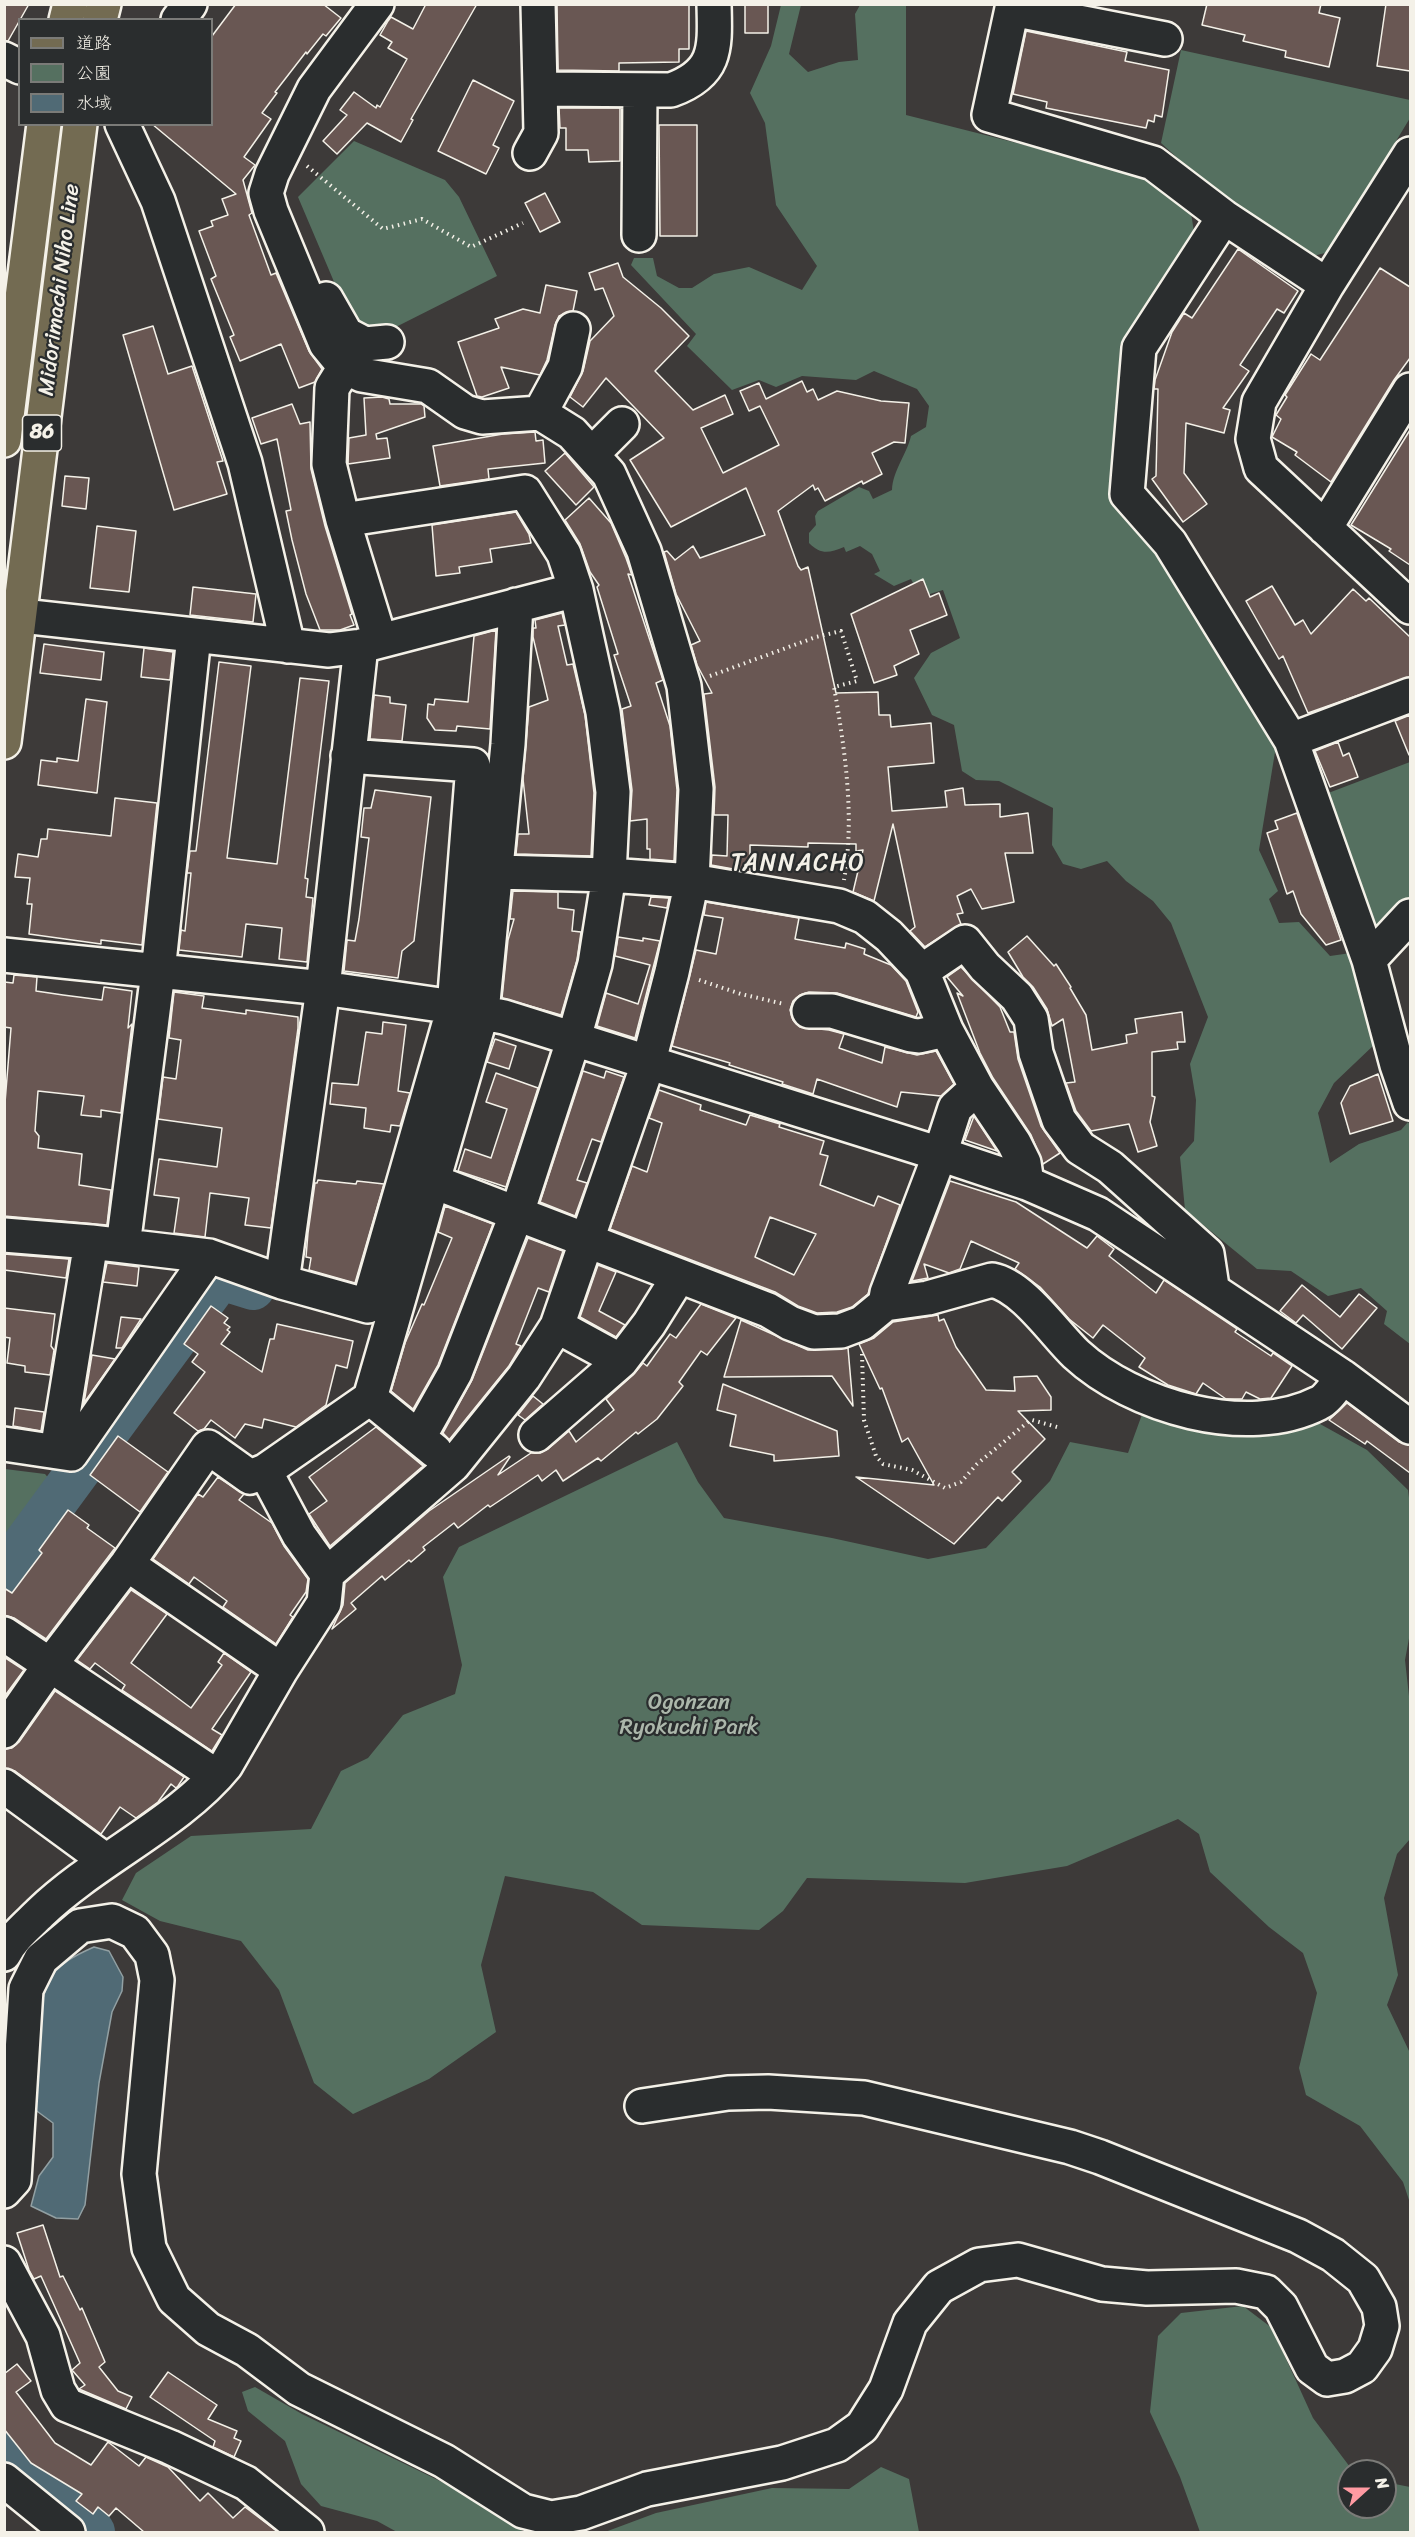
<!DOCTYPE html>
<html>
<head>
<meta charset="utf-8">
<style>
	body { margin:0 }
	#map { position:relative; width:1415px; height:2537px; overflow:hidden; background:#3d3a39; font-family:Sriracha,"Klee One",sans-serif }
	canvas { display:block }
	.frame { position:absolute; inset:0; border:6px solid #f4f1e8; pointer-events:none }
	.legend { position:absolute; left:18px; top:18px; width:195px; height:108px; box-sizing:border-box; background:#2a2d2e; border:2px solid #7b7b78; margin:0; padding:8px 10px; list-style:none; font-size:18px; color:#f4f1e8 }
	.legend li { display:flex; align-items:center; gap:12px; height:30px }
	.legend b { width:30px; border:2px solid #7b7b78 }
	.north { position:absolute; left:1337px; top:2459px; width:60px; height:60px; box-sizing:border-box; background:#2a2d2e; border:2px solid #7b7b78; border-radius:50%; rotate:69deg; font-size:16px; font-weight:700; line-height:24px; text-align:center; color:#f4f1e8 }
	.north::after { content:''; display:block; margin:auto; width:21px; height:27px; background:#ff9aa2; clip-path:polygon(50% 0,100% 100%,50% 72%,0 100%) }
</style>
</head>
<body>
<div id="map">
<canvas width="1415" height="2537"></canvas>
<div class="frame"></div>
<ul class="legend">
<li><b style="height:8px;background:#736b52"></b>道路</li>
<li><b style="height:16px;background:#557060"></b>公園</li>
<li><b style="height:16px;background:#506a75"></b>水域</li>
</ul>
<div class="north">N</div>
</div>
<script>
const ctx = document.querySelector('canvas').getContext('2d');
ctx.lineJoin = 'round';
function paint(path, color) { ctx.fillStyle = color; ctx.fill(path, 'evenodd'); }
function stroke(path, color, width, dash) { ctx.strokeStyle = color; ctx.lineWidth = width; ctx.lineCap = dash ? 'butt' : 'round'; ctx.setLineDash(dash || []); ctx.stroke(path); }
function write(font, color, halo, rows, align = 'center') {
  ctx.font = font + ' Sriracha,sans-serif'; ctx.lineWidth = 4.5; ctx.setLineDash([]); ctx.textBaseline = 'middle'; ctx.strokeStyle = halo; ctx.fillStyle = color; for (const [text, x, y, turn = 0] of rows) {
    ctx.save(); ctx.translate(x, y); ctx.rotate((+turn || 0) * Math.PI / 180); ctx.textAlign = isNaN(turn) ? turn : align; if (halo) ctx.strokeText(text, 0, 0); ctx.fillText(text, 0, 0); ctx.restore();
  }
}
const green = new Path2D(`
	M781,5h20l-12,49 19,18 31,-10 19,-2 -3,-46 5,-9h46v110l245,62 40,36 3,19 -74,113 -3,154 44,53 115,194 -17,104 19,41 -9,8 10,24 20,-1 31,34 21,-3 25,90 -42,40 -16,30 12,50 29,-19 42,-14 7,-8 2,3v219l-26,-20 3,-13 -26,-23 -33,8 -37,-25 -34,-2 -72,-59 -5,-53 14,-16 2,-41 -6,-36 18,-47 -37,-94 -18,-22 -27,-20 -19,-20 -26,8 -18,-5 -11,-19 1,-37 -54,-27 -23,-1 -14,-9 -8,-46 -22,-10 -18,-37 17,-25 29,-15 -17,-48 -23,7 -9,-18 -17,7 -20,-12 6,-3 -8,-17 -12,-8 -14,6 -2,-5c-15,6 -23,8 -35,-4v-10l7,-8 -1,-9 3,-5 41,-24 10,4 4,8 19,-9c1,-20 14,-34 19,-54l15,-9 3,-21 -12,-17 -43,-18 -18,9 -54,-4 -26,11 -17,-7 -27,10 -45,-44 9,-12 -65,-69 3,-7h19l4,18 22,12h13l22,-14 35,-7 53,23 15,-24 -41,-61 -11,-82 -15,-30 21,-47z
	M1181,50l229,50v18l-81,134 -16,4 -97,-63 -55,-50z
	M354,141l91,39 14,17 38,79 -117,59 -31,-18 -51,-120z
	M1410,762v141l-20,23 -20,-2 -47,-129z
	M1144,1409l167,10 56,31 41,40 2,15v128l-5,27 5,45v134l-13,15 -13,44 14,77 -11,30 23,48v150l-7,-21 -43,-56 -54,-31 -7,-27 18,-75 -14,-40 -34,-26 -59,-55 -11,-38 -21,-15 -111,47 -102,17 -158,-5 -24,33 -24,19 -117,-5 -49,-33 -88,-16 -24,89 15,67 -67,47 -76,35 -39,-31 -35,-93 -38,-49 -81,-20 -38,-21 14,-27 55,-37 120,-7 30,-58 27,-13 35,-43 52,-21 7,-29 -19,-88 16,-30 218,-105 21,40 26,36 108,20 96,21 58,-11 64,-67 20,-39 58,11z
	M5,1469l40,5 8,9 -48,67z
	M1243,2306l29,22 41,90 40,53h-4v36h36v-25l25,5v45h-210l-20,-55 -30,-65 8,-76 23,-23z
	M255,2387l47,27 144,70 78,48h-127l-20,-11 -56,-15 -20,-22 -16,-43 -37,-30 -6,-19z
	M881,2467l28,12 10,53h-314l51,-19 116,-25 77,1z`);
const water = new Path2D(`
	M94,1947l15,4 14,26 -1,14 -10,21 -13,71 -14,122 -7,14 -22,-1 -25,-12 8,-30 14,-19v-34l-23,-17c4,-37 4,-92 19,-125 8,-17 29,-27 45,-34z`);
const river = new Path2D(`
	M4,1572l214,-291 6,-2 29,9
	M4,2448l16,20 69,58 4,6`);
const building = new Path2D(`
	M4,4h25l-21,37h-4z
	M236,4h87l18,14 -15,18 -3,-2 -16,20 -1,-2 -31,40 2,1 -15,20 9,6 -27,38 11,8 -12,15 9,33 -3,2 22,60 5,-2 33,78 13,18 -7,13 -16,6 -18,-44 -41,17 -10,-24 4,-2 -23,-56 5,-3 -17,-45 14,-5 -2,-5 17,-6 -6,-16 14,-5 -84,-70h60v-88z
	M426,4h51l-66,115 2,1 -12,22 -34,-19 -30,31 -14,-13 24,-26 -7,-5 14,-18 22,16 1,-3 3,2 27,-48 -19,-11 4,-6 -12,-7 8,-14 3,-4 22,12z
	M557,4h132v45h-10v13l-60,1v8l-61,-1z
	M745,4h23v29h-23z
	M1207,4h114l-2,9 21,5 -11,49 -44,-10 1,-6 -43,-10 2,-6 -43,-10z
	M1386,4h24v67l-33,-5z
	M1026,31l101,21 -2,9 44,9 -7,47 -7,-2 -1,7 -6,-2 -2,8 -100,-20 1,-6 -34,-8z
	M473,80l41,21 -21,44 6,3 -13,26 -48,-23z
	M559,108h61v53l-31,1 -1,-12h-22v-22h-6z
	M659,125h38v111h-37z
	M545,193l15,29 -20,10 -15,-29z
	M1238,249l60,42 -14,22 -7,-4 -37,56 9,6 -26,37 7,2 -6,23 -38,-10 -2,50 23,31 -24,18 -31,-43 4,-3 2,-87h-4l1,-9 17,-48 12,-19 8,5z
	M618,263l5,14 38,31 28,28 -34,35 38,39 32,-15 8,19 -32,14 22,45 56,-28 -19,-39 -11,5 -9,-20 19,-8 7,16 36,-18 5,11 6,-3 5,11 19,-9 44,10 28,2 -4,40 -11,-1 -22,11 10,21 -19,10 -1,-3 -37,20 -7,-13 -3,2 -2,-5 -35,26 20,55 3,4 7,-3 28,126 42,-1 1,23h11l1,12 40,-4 3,40 -46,4 4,44 55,-4 -2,-16 18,-3 2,17 35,-1v13l28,-4 5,40h-28l9,49 -32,7 -11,-20 -14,7 6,17 -6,1 4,10 -36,23 -15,-16 5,-4 -22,-103 -19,77 -21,-9 10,-42 -7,1v-7l-48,-1v4l-58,-2v27l-39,-7 1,-10 15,1 1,-41h-14l1,-28 -11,-93 8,-1 -15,-28 -6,-20 9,-4 -24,-47 -12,-42 3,-1 8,9 18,-14 7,12 65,-23 -19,-47 -75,39 -41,-67 34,-22 -58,-60 -23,29 -13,-10 13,-26 7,-30 24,-25 -11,-28 -8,2 -6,-17z
	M1380,268l30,19v71l-16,22 -63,102 -36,-27 2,-3 -25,-15 9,-18 -5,-4 11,-18 -2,-2 26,-41 9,6z
	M546,285l31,6 -4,20 -14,5 -4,9 -8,35 -7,15 -39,-8 8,21 -27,9 -5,-1 -19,-54 41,-14 -4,-9 28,-10 17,4z
	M153,326l15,48 24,-8 31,95 -6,1 10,32 -53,16 -51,-175z
	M382,397l7,2 1,5h31l3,2 1,11 -49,17 1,5 10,-1 3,20 -42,6 1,-26 17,-3 -2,-37z
	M292,404l8,20 10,-2 1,47 14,57 27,88 -2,1 4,10 -14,5h-20l-14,-36 -14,-54 -6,-29 5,-1 -14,-71 -16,5 -9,-26z
	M1410,430v135l-21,-14 2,-2 -40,-24z
	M535,432l1,9 7,-1 2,23 -57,6 1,10 -49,7 -7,-40 70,-12z
	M565,453l29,34 -18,18 -31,-34z
	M65,476l24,2 -3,31 -24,-3z
	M589,498l22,25 15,35 6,17 -4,-1 35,106 -7,3 14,43 7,64 -3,71 -24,-2v-10h-3v-30l-17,2 2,-31 -10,-81 9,-3 -17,-51 4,-1 -21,-67 2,-2 -9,-13 -10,-28 -15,-24z
	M516,512l13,22 2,9 -41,6 2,13 -33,5 1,6 -24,3 -4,-51z
	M97,526l39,5 -7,61 -39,-4z
	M923,579l7,18 9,-4 8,22 -37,15 9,24 -25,12 3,9 -23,8 -23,-69z
	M1272,586l23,39 8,-5 8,14 42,-45 13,12 3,-3 41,39v40l-102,36 -25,-57 -4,3 -33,-58z
	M193,587l63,7 -3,28 -63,-7z
	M562,613l3,12 -7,1 9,39 6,-1 12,51 9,78 -3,63 -75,-2 2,-20h11l-6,-55 6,-72 19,-7 -15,-63v-9h3l-1,-8z
	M496,630l-6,99 -33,-3 -1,5 -21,-1 -8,-12 1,-14 6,1 1,-6 33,3 6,-66z
	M44,644l60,8 -3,28 -61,-7z
	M144,648l29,4 -3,28 -29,-3z
	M219,662l32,4 -24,192 50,6 23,-186 29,3 -24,197 3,1 -2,18 7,1 -6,64 -28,-3 3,-31 -36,-4 -4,33 -63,-7 2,-20 4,1 6,-58h-4l3,-22h6z
	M374,695l16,2v6l16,2 -4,36 -32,-2z
	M86,699l21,3 -10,91 -59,-8 3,-25 16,2v-4l21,3z
	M1410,715v40h-1l-14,-34z
	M1338,742l5,14 6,-3 9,24 -28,10 -15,-36z
	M375,790l56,7 -17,144 -12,10 -4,27 -54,-7 3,-31 8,1 4,-22 10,-81 -8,-1 3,-29h7z
	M115,798l42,5 -15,142 -41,-5v4l-72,-10 3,-30h-5l3,-26 -15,-1 3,-23 20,3 3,-18h6l1,-10 63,7z
	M1297,813l44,127 -15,5 -25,-31 -8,-23 -6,3 -20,-61 11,-4 -3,-8z
	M513,891l45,1v16l16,2 -2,21 9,1 -4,28 -16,55 -59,-17 6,-58 6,-21h-4z
	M651,897l18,1 -2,10 -18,-3z
	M706,902l93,16 -4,21 50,9 1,-5 19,6 -1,5 27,11 15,16 12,31 -2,5 -79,-24 -28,-1 -9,3 -7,6 -3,9 3,10 7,7 29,3 15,4 -5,14 43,15 3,-16 32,8 19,-4 18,33 -13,12 -40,-4 -4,15 -80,-28 -4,15 -31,-10 1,-2 -54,-17 1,-2 -58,-17 24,-96 20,4 7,-36 -19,-3z
	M1027,936l27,30 2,-2 15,23 -1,1 16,27 6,35 35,-7 -1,-8 11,-2 -2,-14 47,-7 3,30h-8l1,7 -26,3v44l3,1 -5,25 7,24 -19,6 -9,-28 -38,7 -15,-20 -10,-28 9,-1 -12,-63 -11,7 -5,-17 -14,-22 -10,-10 -15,-25z
	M618,937l25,4v-3l17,3 -25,97 -38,-12 9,-33 32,11 12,-39 -35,-9z
	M961,967l39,40 10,25h4l4,27 23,67 19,27 -17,11 -12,-29 -38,-57 -13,-25 -23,-60 6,3 -16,-19z
	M14,975l23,2 -1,14 27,4 39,5 2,-13 28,4 -4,37 4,-4 -11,89 -20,-3v7l-20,-2 3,-19 -46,-5 -3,40 4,5 -1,12 44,6 -3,31 32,5 -4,35 -103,-9v-101l7,-87 -7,-1v-45l9,1z
	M174,992l30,4 -2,12 44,6v-4l52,7v11l-27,200 -26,-3 4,-27 -39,-5 -5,44 -31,-4 5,-35 -25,-3 5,-36 58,8 5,-39 -64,-9 5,-42 13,2 5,-39 -12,-2z
	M383,1022l23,3 -8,66 12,2 -10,33 -9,-1 -1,7 -26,-4 2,-20 -36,-4 2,-21 26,2 8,-53 16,2z
	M495,1039l21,7 -7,23 -22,-7z
	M583,1071l21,7 2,-7 18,6 -23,65 -9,-3 -15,41 10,3 -12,33 -35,-14z
	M496,1073l42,15 -32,99 -48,-16 7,-22 26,9 16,-49 -21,-7z
	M1378,1074l15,47 -43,13 -9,-31 9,-17z
	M659,1090l42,15 -1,5 46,15 4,-10 30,9 -1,3 45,14 -4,13 8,2 -8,29 54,21 4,-10 22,9 -32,89 -16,13 -15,5 -20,1 -19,-7 -23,-14 -165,-63 22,-63 15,6 15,-49 -13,-5zM770,1217l46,17 -22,41 -39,-18z
	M974,1116l23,35 -32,-11z
	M318,1180l38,4 1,-3 27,3 -29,99 -46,-13 2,-12 -5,-1 2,-24 7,-50h2z
	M950,1181l66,21 71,46 10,-12 17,13 -5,7 47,37 8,-13 73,49 -2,3 36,24 2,-3 19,13 -21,32 -11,1 -14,-7 -4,7h-16l-23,-16 -7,11 -28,-9 -29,-18 6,-9 -42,-33 -10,13 -24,-19 -29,-32 -25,-18 4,-6 -48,-22 -11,28 -11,4 -25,-9 4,14 -16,3z
	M445,1206l48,18 -55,141 -25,44 -22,-18 14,-48 17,-39 2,1 28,-67 -14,-6z
	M528,1238l35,13 -14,41 -11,-4 -22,56 5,2 -12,20 -60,74 -6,-7 29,-53z
	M4,1254l65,5 -3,19 -62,-8z
	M107,1263l32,4 -2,19 -34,-4z
	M598,1265l18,7 -17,39 26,14 -9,12 -36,-20z
	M1302,1285l38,32 19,-23 18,14 -35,41 -39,-34 -7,8 -16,-12z
	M701,1304l35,14 -29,37 -6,-4 -22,31 4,4 -26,33 -19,15 -2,-2 -35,29 -3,-3 -35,23 -7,-11 -14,11 -4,-6 -48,32 -2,-2 -30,23 -4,-5 -31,24 2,3 -14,12 -2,-2 -24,20 -3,-4 -31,27 5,6 -24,20 11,-24 2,-22 84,-72 80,-55 1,1 -12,18 33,-22h9l8,-4 21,-18 7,11 38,-32 -8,-11 27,-24 10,-12 4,3 23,-32 6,4z
	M211,1306l17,12 -4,5 6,4 -3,3 3,2 -9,12 41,28 8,-33h4l3,-15 76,17 -6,27 -11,-3 -10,40 -30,22 -32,-8 -2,9 -17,-4 -10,14 -24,-18 -7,9 -6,2 -24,-18 31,-41 -13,-10 6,-8 -14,-10z
	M4,1308l51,6 -4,32 3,4 -4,25 -25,-3v-6l-18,-3 3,-25 -6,-1z
	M938,1315l1,6 5,-2 12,28 30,43 29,1 -1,-14 23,-1 14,21v13l-33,1 27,28 -33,33 9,9 -19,20 -4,-4 -44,47 -98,-67 78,8 -26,-47 -6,4 -20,-54 -2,1 -21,-45 15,-6 19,-16z
	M121,1317l20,2 -19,29h-6z
	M741,1320l67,30 40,-2 5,58 -21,-30 -108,1z
	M92,1355l23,4 -31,44z
	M723,1384l114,47 2,25 -65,5v-6l-44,-9 6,-31 -19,-5z
	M533,1396l10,8 -18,16 -7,-5z
	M1347,1403l52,39 11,3v28l-43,-32 -2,3 -36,-24z
	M15,1408l29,4 -3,19 -28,-5z
	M376,1427l47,39 -93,80 -21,-32 18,-13 -18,-24z
	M118,1436l50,36 -28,40 -50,-37z
	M218,1477l26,17 -5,6 33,23 12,23 24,33 -2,13 -16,23 3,2 -17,27 -53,-37 4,-6 -33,-24 -5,7 -36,-25 45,-65 5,3z
	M68,1510l21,15 -2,3 28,20 -69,91 -32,-21 -10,-3v-27l8,5 30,-40 -3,-3z
	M131,1590l36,24 -36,49 60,45 31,-43 -4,-3 6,-9 27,19 -39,57 10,6 -10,16 -90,-61 3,-5 -30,-22 -5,6 -13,-9z
	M4,1657l20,13 -20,27z
	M55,1691l129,86 -6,9 -2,2 -5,-4 -13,18 -22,16 -16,-11 -19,27 -86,-63 -11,-3v-19l8,-1 7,-6z
	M43,2225l17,52 3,-1 17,34 2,-2 23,54 -6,5 19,24 14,6 -6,12 -47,-20 6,-4 -13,-15 8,-7 -39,-87 -7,3 -5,-9 -12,-37z
	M17,2364l14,17 -15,11 39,51 36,22 17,-23 31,24 7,-9 22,10 32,34 8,-8 25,25 12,-11 33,25h-134l-28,-24 -7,8 -11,-9 -5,7 -17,-13 6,-7 -51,-31 -27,-34v-55z
	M168,2372l49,33 -9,14 29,12 -3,7 7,3 -7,16 -21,-10 2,-6 -65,-44z`);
const path = new Path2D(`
	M307,166l76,63 39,-10 49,28 52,-24
	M710,676l106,-39 25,-6 16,50 -23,6c11,63 21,130 10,193
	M699,980l42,14 43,10
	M862,1354l2,66 12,36 7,8 29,6 33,18 16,-6 16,-18 51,-42 4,-2 25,7`);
const minor = new Path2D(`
	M538,4l2,85 131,1c47,-17 44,-43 43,-86
	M1013,4l-24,111 164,48 71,54 103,68
	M1012,9l153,30
	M178,20l12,-16
	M4,59l16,8
	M122,124l36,77 87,262 43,183
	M530,153l11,-20 -1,-44
	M1410,154l-83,131 -68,117 -6,37 8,29 149,139
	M1224,217l-85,131 -12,146 43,49 121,197 78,220 28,105 13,38
	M639,235l1,-145
	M326,299l20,35 19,10 22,-2
	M345,367l-13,21 -3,76 14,56 37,120
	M540,413l25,-46 8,-38
	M593,453l29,-29
	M343,520l182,-28 39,62 12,36 27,122 10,80 -4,83 -14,89 -21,74 -57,175 -62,160 -36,64
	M1325,528l85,-138
	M4,614l325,36 32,-4 215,-56
	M1291,740l119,-45
	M496,872l113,3 83,6 147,25 26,11 24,19 33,35 24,59 31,58 37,55 10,20 3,20
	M4,955l319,33 131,19 50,10 436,137 87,29 71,31 245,163 67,50
	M1369,960l41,-44
	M922,971l43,-29 20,25 32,30 14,22 5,34 23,67 21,28 30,19 97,87 5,33
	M809,1011h23l79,24 8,1 27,-6
	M432,1181l336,129 22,13 24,9 27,-1 21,-8 23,-19 43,-6 64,-18c31,6 62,53 84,74 56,52 171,86 243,49 9,-4 17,-18 24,-26
	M4,1235l87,7 118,14 73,26 86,24 86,-299 19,-242 -125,-9
	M123,1246l35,-274 36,-336
	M282,1282l41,-294 38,-342
	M885,1304l2,-11 53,-139 15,-46 22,-20
	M557,1326l64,35
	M370,1398l65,53
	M536,1435l85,-74 28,-37 30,-48
	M4,1444l67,10 138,-198
	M57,1451l34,-209
	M127,1564l154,106
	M327,1574l126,-109 71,-88 33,-51 92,-265 23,-89 20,-91 4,-92 -12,-103 -40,-135 -35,-77 -37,-41 -32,-20 -58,4 -17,-5 -37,-26 -66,-11 -17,-8 -19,-23 -55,-133 -5,-18 6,-19 42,-85 63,-85
	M4,1634l212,142
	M4,1731l46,-66 77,-101 81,-117 42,30 15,-6 105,-73 112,-386 26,-268 8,-139
	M4,1786l101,74
	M4,1954c9,-17 23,-28 36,-41 56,-54 139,-90 186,-148l55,-95 43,-67 3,-29 -28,-39 -34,-64
	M4,2191l10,-11 12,-191 15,-30 39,-33 32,-5 23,11 17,23 5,25 -18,194 10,74 25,51 34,30 39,21 52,39 145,72 79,50 28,7 30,-5 66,-24 135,-26 55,-18 25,-18 24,-38 24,-66 29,-36 40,-22 39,-5 84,24 45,4 89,-2 30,6 15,15 31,61 15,11 18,-3 17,-9 13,-18 7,-23 -3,-19 -16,-28 -30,-24 -35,-19 -198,-79 -30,-10 -206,-49 -96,-6 -40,1 -86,13
	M4,2263l39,73 15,54 9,15 103,42 76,36 61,49
	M4,2480l64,52`);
const major = new Path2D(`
	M66,20l4,-16
	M100,20l4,-16
	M4,440l40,-316
	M4,742l76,-618`);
const shields = [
	[42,433,39]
];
const shieldNames = [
	["86",42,433]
];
const streetNames = [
	["Midorimachi Niho Line",60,290,-83]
];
const parkNames = [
	["Ogonzan",689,1703],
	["Ryokuchi Park",689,1728]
];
const neighbourhoodNames = [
	["TANNACHO",798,864]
];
paint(green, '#557060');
paint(water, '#506a75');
stroke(water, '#92a0a3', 1.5);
stroke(river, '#506a75', 44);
paint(building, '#695753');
stroke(building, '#f4f1e8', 1.5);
stroke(minor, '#f4f1e8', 38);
stroke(major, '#f4f1e8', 38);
stroke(path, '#f4f1e8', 4, [1.5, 4.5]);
stroke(minor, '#2a2d2e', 33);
stroke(major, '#736b52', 33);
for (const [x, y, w] of shields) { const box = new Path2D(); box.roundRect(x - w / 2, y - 18, w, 36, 4.5); ctx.fillStyle = '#2a2d2e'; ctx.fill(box); stroke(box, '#f4f1e8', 1.5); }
write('bold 21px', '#f4f1e8', null, shieldNames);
write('22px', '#f4f1e8', '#2a2d2e', streetNames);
write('22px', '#acb7ab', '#2a2d2e', parkNames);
ctx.letterSpacing = '1.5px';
write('24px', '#f4f1e8', '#2a2d2e', neighbourhoodNames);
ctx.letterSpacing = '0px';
</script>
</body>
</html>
